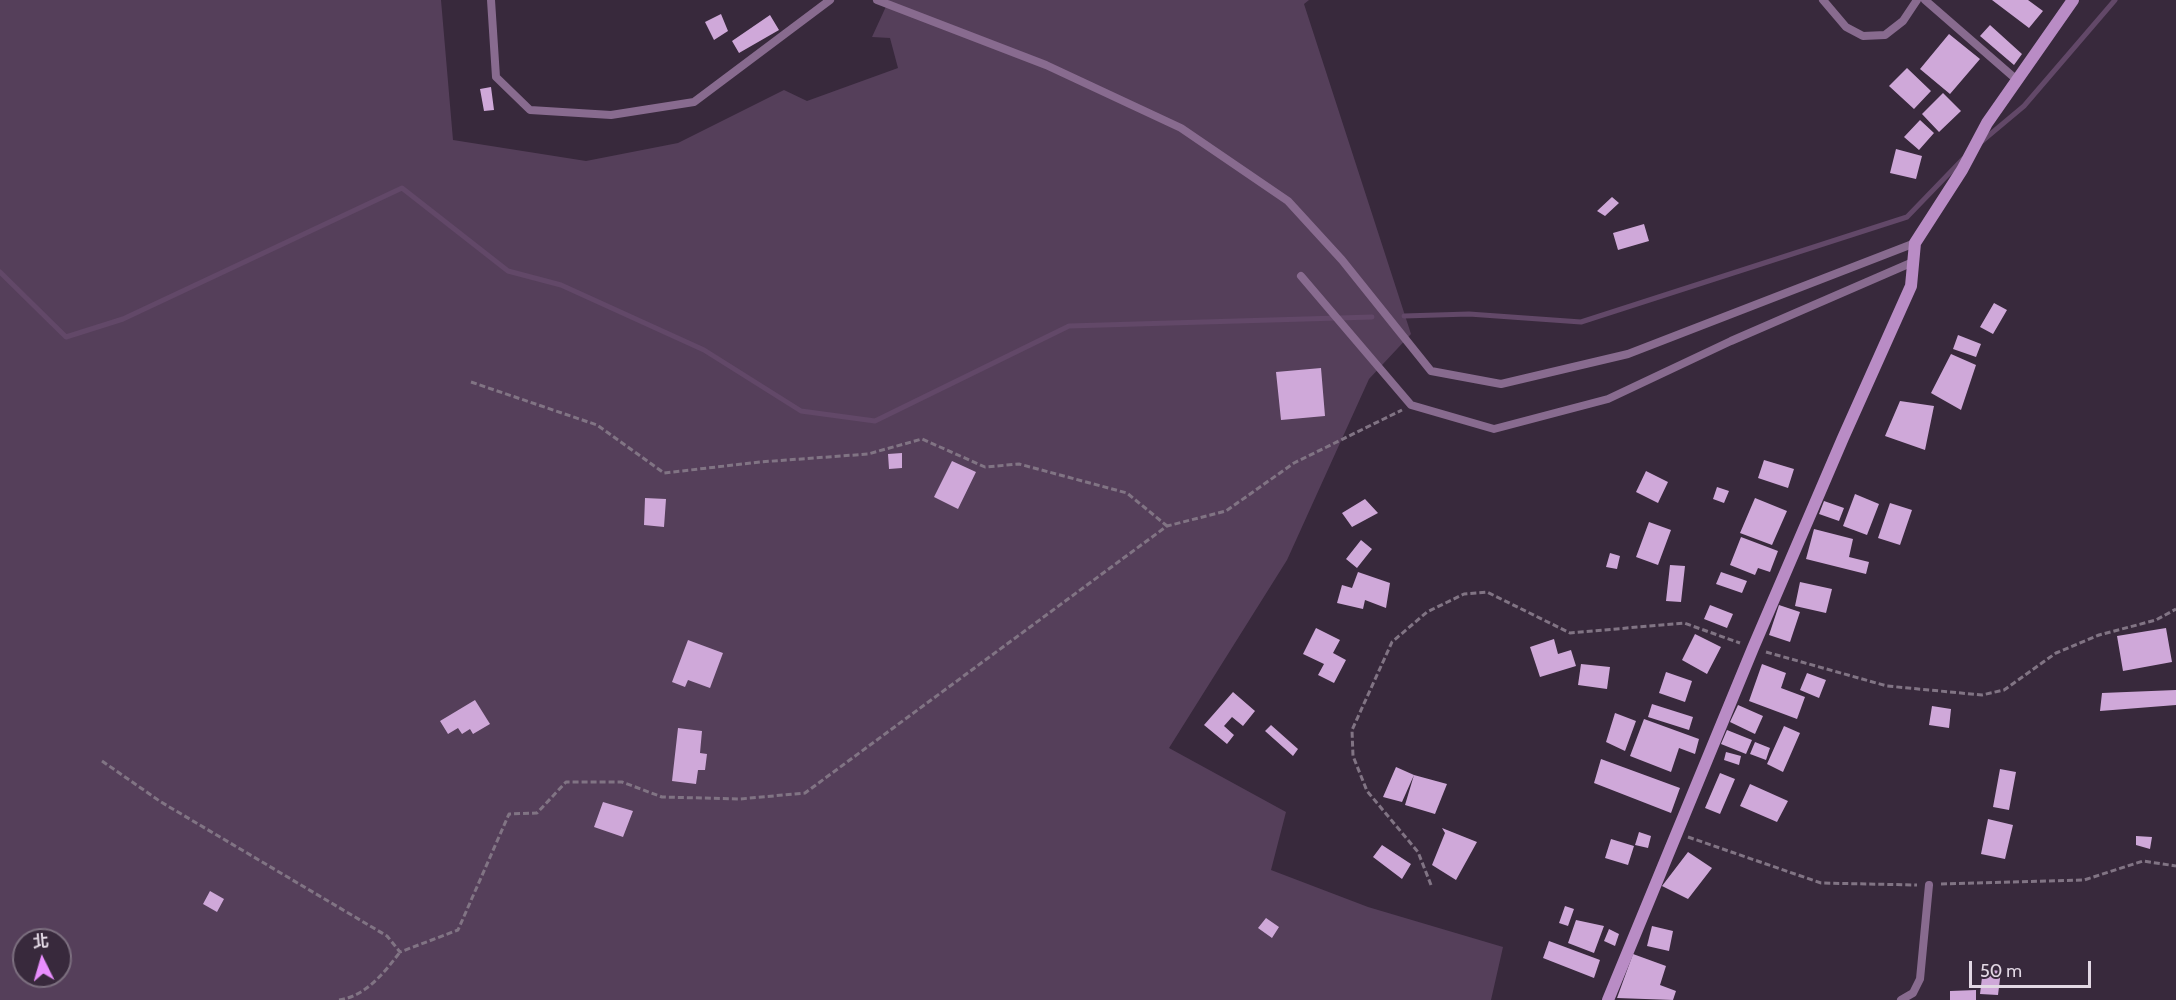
<!DOCTYPE html>
<html>
<head>
<meta charset="utf-8">
<style>
	body { margin:0 }
	#map { position:relative; width:2176px; height:1000px; overflow:hidden; background:#38293c; font-family:Cabin,"Noto Sans TC",sans-serif }
	canvas { display:block }
	.north { position:absolute; left:12px; top:928px; width:60px; height:60px; box-sizing:border-box; background:#38293c; border:2px solid #7c6f7f; border-radius:50%; rotate:355deg; font-size:16px; font-weight:700; line-height:24px; text-align:center; color:#e2d8e4 }
	.north::after { content:''; display:block; margin:auto; width:21px; height:27px; background:#e98efe; clip-path:polygon(50% 0,100% 100%,50% 72%,0 100%) }
	.scale { position:absolute; left:1969px; top:961px; width:122px; height:27px; box-sizing:border-box; border:3px solid #e2d8e4; border-top:0; padding-left:8px; font-size:18px; line-height:21px; white-space:nowrap; color:#e2d8e4; -webkit-text-stroke:4px #38293c; paint-order:stroke }
</style>
</head>
<body>
<div id="map">
<canvas width="2176" height="1000"></canvas>
<div class="north">北</div>
<div class="scale">50 m</div>
</div>
<script>
const ctx = document.querySelector('canvas').getContext('2d');
ctx.lineJoin = 'round';
function paint(path, color) { ctx.fillStyle = color; ctx.fill(path, 'evenodd'); }
function stroke(path, color, width, dash) { ctx.strokeStyle = color; ctx.lineWidth = width; ctx.lineCap = dash ? 'butt' : 'round'; ctx.setLineDash(dash || []); ctx.stroke(path); }
const green = new Path2D(`
	M0,0h441l12,140 133,21 92,-18 106,-53 23,11 91,-33 -8,-30 -18,-1 17,-37h420l-5,4 107,330 -42,45 -82,181 -118,188 117,64 -15,58 97,37 135,40 -12,53h-1491zM24,940h36v36h-36z`);
const stream = new Path2D(`
	M1981,142l43,-36 91,-106
	M0,272l66,65 57,-18 279,-131 106,83 53,14 143,65 97,61 74,10 194,-95 303,-9
	M1404,316l65,-2 112,8 326,-105 56,-58`);
const building = new Path2D(`
	M1992,0h36l15,11 -14,17z
	M721,14l7,17 -14,9 -9,-18z
	M770,15l9,15 -40,23 -7,-12z
	M1990,25l32,29 -8,11 -34,-29z
	M1949,34l31,25 -30,35 -30,-25z
	M1907,68l24,23 -17,18 -25,-23z
	M491,87l3,23 -10,1 -4,-22z
	M1943,93l18,18 -22,21 -17,-18z
	M1920,120l14,13 -15,17 -15,-13z
	M1896,149l26,7 -6,23 -26,-6z
	M1612,197l7,6 -14,13 -8,-5z
	M1644,224l5,17 -31,9 -5,-17z
	M1994,303l13,7 -14,24 -13,-7z
	M1958,335l23,9 -5,13 -23,-8z
	M1951,354l25,11 -15,45 -30,-17z
	M1321,368l4,48 -44,4 -5,-48z
	M1900,401l34,5 -9,44 -40,-14z
	M902,453v15l-13,1 -1,-15z
	M1764,460l30,9 -6,19 -30,-10z
	M952,461l24,11 -18,37 -24,-12z
	M1646,471l22,11 -10,21 -22,-11z
	M1717,487l12,4 -5,12 -11,-4z
	M1855,494l24,10 -12,31 -24,-9z
	M645,498l21,1 -2,28 -20,-2z
	M1755,498l32,13 -15,34 -32,-12z
	M1365,499l13,14 -26,14 -10,-14z
	M1824,501l20,7 -5,13 -20,-7z
	M1890,503l22,7 -12,35 -22,-7z
	M1649,522l22,8 -13,35 -22,-8z
	M1814,529l39,10 -4,18 20,5 -3,12 -60,-15z
	M1741,537l37,14 -8,21 -12,-4 -3,7 -25,-10z
	M1361,540l11,9 -15,19 -11,-9z
	M1610,553l10,3 -3,13 -11,-2z
	M1670,565l15,1 -4,36 -15,-1z
	M1358,572l32,11 -4,25 -21,-8 -2,9 -26,-6 5,-18 10,3z
	M1721,572l26,9 -5,12 -26,-9z
	M1800,582l32,7 -6,24 -31,-7z
	M1710,605l23,9 -6,14 -23,-9z
	M1779,605l21,7 -10,30 -21,-7z
	M1316,628l24,12 -7,13 13,7 -12,23 -16,-8 6,-11 -21,-10z
	M2166,628l6,34 -49,9 -6,-35z
	M1695,634l26,13 -14,27 -25,-14z
	M1554,639l4,15 13,-4 5,16 -36,11 -10,-30z
	M688,640l35,13 -13,35 -22,-8 -3,7 -13,-5z
	M1581,664l29,3 -3,22 -29,-4z
	M1762,664l24,9 -5,15 24,9 -8,22 -48,-18z
	M1666,672l26,9 -7,21 -26,-9z
	M1807,673l19,7 -7,18 -19,-8z
	M2176,690v15l-76,6 2,-18z
	M1233,692l22,19 -12,15 -11,-9 -8,9 10,9 -7,9 -23,-19z
	M475,700l15,24 -17,10 -3,-5 -8,5 -4,-6 -10,6 -8,-13z
	M1652,704l41,13 -4,13 -41,-13z
	M1738,705l25,11 -8,18 -25,-12z
	M1932,706l19,3 -2,19 -20,-3z
	M1615,713l21,8 -11,30 -19,-9z
	M1644,719l55,20 -4,15 -16,-6 -8,24 -41,-16z
	M1271,725l27,24 -5,7 -28,-25z
	M1784,726l16,7 -17,39 -16,-8z
	M678,728l24,3 -2,22 7,1 -2,16h-7l-2,14 -24,-3z
	M1727,730l25,10 -6,14 -25,-10z
	M1755,742l15,6 -4,12 -16,-6z
	M1726,752l15,4 -2,9 -15,-5z
	M1601,759l79,29 -9,25 -77,-30z
	M1396,767l18,8 -12,27 -19,-5z
	M2000,769l16,3 -7,38 -16,-3z
	M1720,773l15,6 -15,35 -15,-6z
	M1414,775l33,9 -12,30 -30,-9z
	M1750,784l38,17 -11,21 -37,-16z
	M603,802l30,9 -10,26 -29,-10z
	M1988,819l25,6 -8,34 -24,-5z
	M1442,828l35,14 -21,38 -24,-15 13,-32z
	M1639,832l12,4 -3,12 -13,-3z
	M2136,836l16,1 -2,12 -14,-4z
	M1611,839l23,7 -6,19 -23,-7z
	M1382,845l29,19 -9,15 -29,-22z
	M1688,852l24,16 -24,31 -26,-13z
	M210,891l14,8 -7,13 -14,-8z
	M1565,906l9,3 -6,17 -9,-3z
	M1266,918l13,9 -7,11 -14,-10z
	M1576,920l28,6 -10,27 -26,-10z
	M1652,926l21,5 -4,20 -22,-5z
	M1609,929l10,5 -4,12 -11,-5z
	M1549,941l51,19 -6,18 -51,-20z
	M1633,954l33,12 -6,19 16,6 -3,9 -56,-2z
	M1983,969l18,2 -3,24 -18,-1z
	M1976,990v10h-26v-9z`);
const path = new Path2D(`
	M471,382l126,43 67,48 96,-11 108,-8 54,-15 63,28 34,-3 108,29 40,33
	M1766,652l121,34 95,9 22,-5 52,-37 43,-18 57,-15 20,-11
	M102,761l59,41 226,134 13,16 58,-22 51,-116 28,-1 29,-31h56l40,15 78,2 65,-6 362,-267 59,-15 68,-48 108,-53
	M1688,837l133,46 96,2
	M1941,884l143,-4 59,-19 33,5
	M1431,885l-13,-33 -51,-61 -14,-35 -1,-26 40,-88 35,-30 37,-18 23,-2 83,41 114,-10 56,20
	M339,1000c27,-4 45,-27 61,-48`);
const lane = new Path2D(`
	M491,0l5,77 34,33 81,5 83,-13 136,-102
	M877,0l169,65 135,63 107,73 54,59 89,111 70,13 127,-30 287,-111
	M1823,0l23,27 17,9 22,-1 18,-14 14,-21
	M1925,0l92,80
	M1301,276l110,129 83,24 114,-30 123,-58 182,-79
	M1901,1000l12,-7 7,-14 9,-94`);
const secondary = new Path2D(`
	M1608,1000l145,-352 90,-210 68,-152 4,-43 47,-73 25,-47 86,-123`);
paint(green, '#553f5a');
stroke(stream, '#624868', 5);
paint(building, '#cfa8d9');
stroke(path, '#817484', 3, [6, 3]);
stroke(lane, '#886b8f', 8);
stroke(secondary, '#b98cc5', 12);
</script>
</body>
</html>
